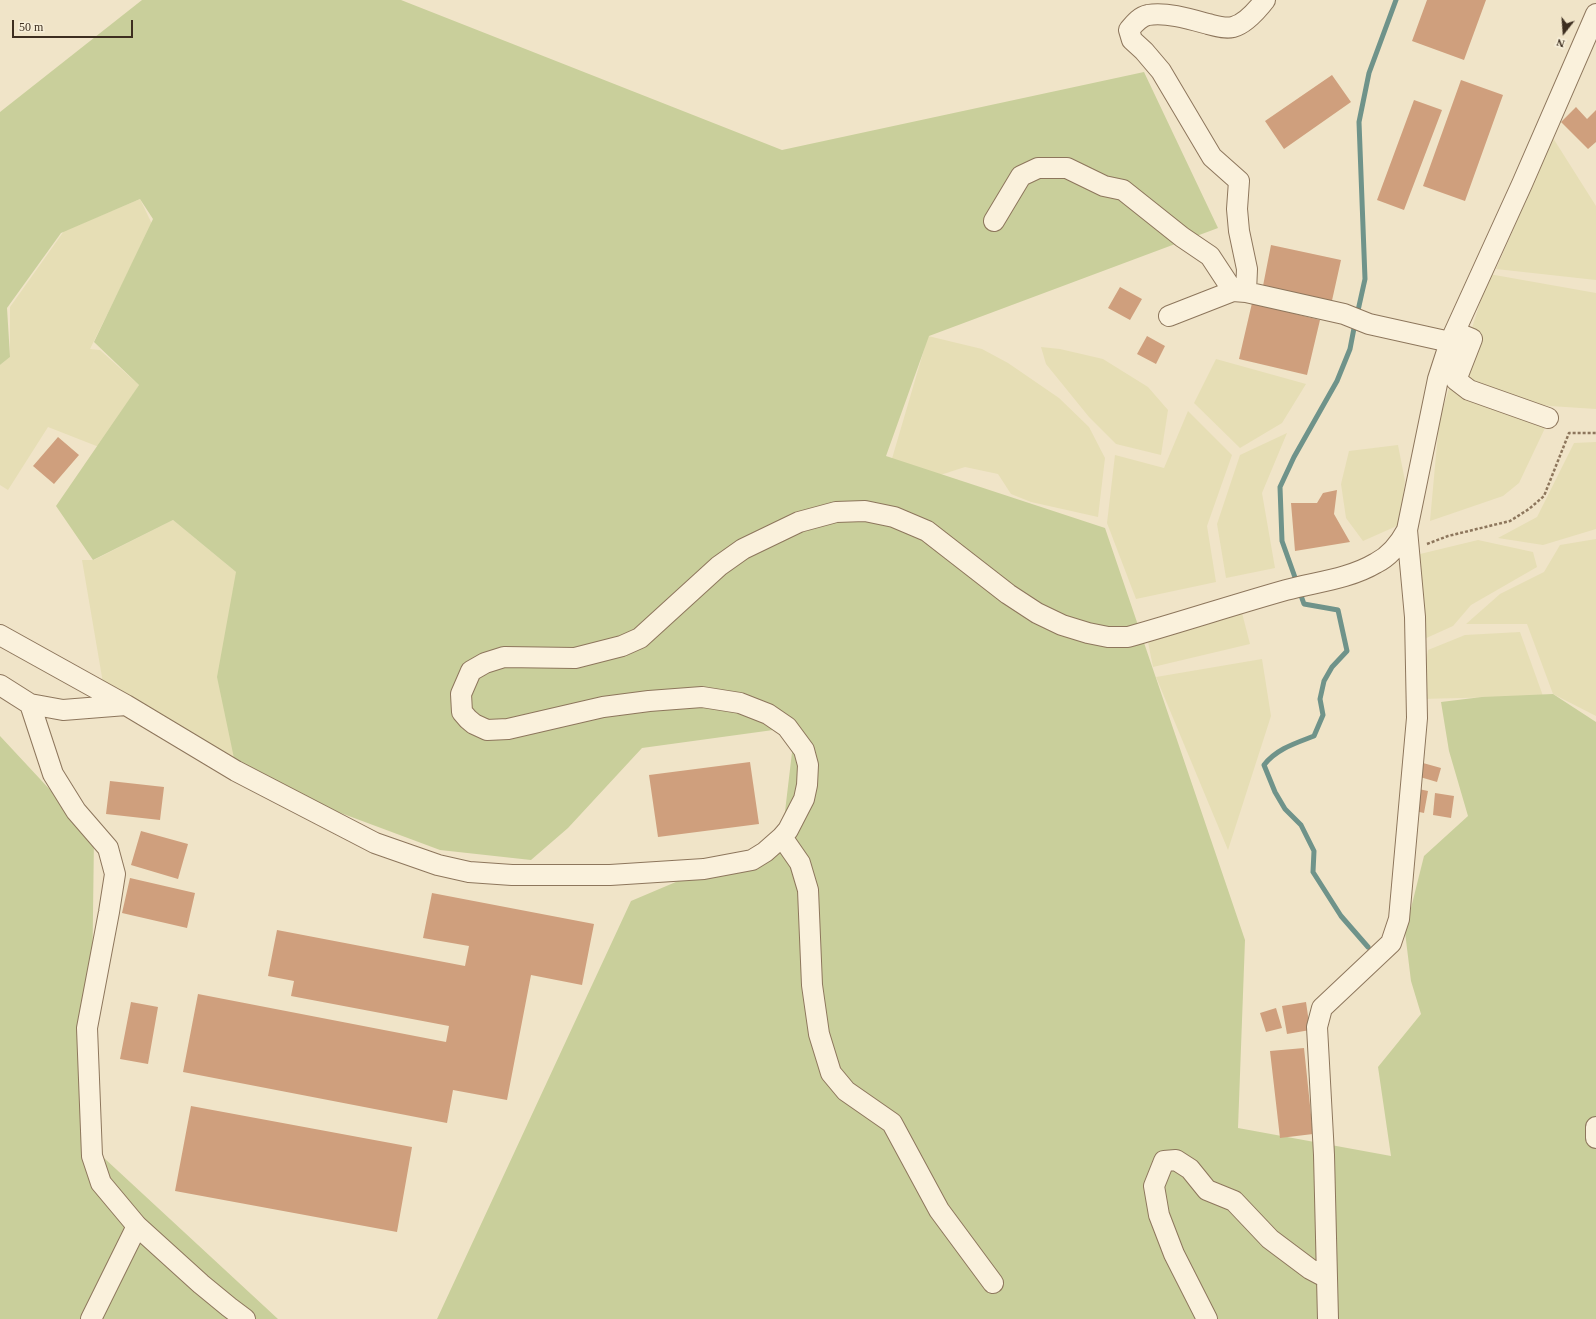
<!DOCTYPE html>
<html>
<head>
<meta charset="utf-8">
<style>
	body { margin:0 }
	#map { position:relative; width:1596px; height:1319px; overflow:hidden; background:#f0e4c8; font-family:Georgia,serif }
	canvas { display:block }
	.north { position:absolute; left:1544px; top:12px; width:40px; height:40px; -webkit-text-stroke:3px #f7eed8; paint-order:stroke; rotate:197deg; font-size:11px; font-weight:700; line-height:16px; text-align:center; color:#3d2e20 }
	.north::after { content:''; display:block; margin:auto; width:14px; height:18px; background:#3d2e20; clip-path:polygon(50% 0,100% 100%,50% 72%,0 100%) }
	.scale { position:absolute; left:12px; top:20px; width:121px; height:18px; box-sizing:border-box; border:2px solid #3d2e20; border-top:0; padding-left:5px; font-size:12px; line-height:14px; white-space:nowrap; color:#3d2e20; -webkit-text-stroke:3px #f7eed8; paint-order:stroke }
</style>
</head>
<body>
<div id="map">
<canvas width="1596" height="1319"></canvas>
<div class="north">N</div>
<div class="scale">50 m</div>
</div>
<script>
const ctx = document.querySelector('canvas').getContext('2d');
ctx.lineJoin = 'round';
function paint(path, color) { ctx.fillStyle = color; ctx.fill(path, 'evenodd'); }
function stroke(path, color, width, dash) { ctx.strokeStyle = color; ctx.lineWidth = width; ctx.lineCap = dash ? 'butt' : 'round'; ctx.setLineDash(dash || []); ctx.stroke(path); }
const farmland = new Path2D(`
	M1553,138l43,68v74l-100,-11z
	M140,199l12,25 -62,125 10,1 39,35 -40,62 -51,-20 -40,63 -8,-5v-120l10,-8v-50l54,-76z
	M1489,274l107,19v116l-46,-3 -36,-5 -48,-24 6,-49z
	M928,336l54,13 26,14 51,35 30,29 16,31 -7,59 -67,-15 -20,-8 -13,-20 -33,-7 -37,12 -37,-17z
	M1041,347l19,2 43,10 45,28 20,23 -7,45 -45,-11 -27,-27 -43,-53z
	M1216,359l90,25 -24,39 -42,25 -46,-45z
	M1450,385l96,41 -27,57 -16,13 -73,25 9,-99z
	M1188,411l44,44 -25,71 9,56 -80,17 -29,-76 8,-68 49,13z
	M1287,433l-25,60 13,75 -49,10 -9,-54 23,-69z
	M1596,442v87l-53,16 -45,-7 39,-21 37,-74z
	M1398,445l7,36 -6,44 -36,16 -17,-23 -5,-34 8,-33z
	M173,520l63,52 -1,191 -132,-80 -21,-123h12z
	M1596,539v177l-43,-22 -26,-70h-61l34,-30 44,-22 16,-27z
	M1478,540l55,12 4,15 -66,38 -18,21 -31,14 2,-33 -4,-53z
	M1241,609l9,35 -97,23 -6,-30z
	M1520,632l23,64 -123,3 8,-49 37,-15z
	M1262,659l9,57 -43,134 -72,-173z`);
const green = new Path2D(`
	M142,0h259l381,150 362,-78 74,156 -289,108 -43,120 219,72 140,412 -7,188 153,28 -13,-89 43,-53 -10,-33 -6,-49 19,-76 44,-40 -19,-65 -8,-49 41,-5 71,-3 43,28v597h-1159l194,-418 151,-64 13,-110 -153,21 -74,80 -37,32 -91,-10 -102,-38 -103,-49 -18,-86 19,-105 -63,-52 -80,40 -37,-54 83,-121 -45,-43 59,-123 -13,-20 -79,34 -54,75 3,49 -10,8v-253z
	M0,736l94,101 -4,308 188,174h-278z`);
const stream = new Path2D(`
	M1357,315l8,-36 -6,-157 10,-49 27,-73
	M1297,583l-15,-42 -2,-54 14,-30 43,-76 13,-32 5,-26
	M1299,590l5,14 34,6 9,41 -15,16 -8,14 -4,18 3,16 -9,21c-18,7 -38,13 -50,29l11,27 10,17 16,16 13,26 -1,21 28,44 27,31`);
const building = new Path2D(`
	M1427,0h59l-22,60 -52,-19z
	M1332,75l19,27 -67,47 -19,-28z
	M1461,80l42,15 -38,106 -42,-15z
	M1414,100l28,10 -38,100 -27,-10z
	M1576,107l11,12 9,-9v32l-8,7 -27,-27z
	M1271,245l70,15 -10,45 -69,-14z
	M1120,287l22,12 -12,21 -22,-12z
	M1252,303l68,17 -13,55 -68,-16z
	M1147,336l18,10 -9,18 -19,-10z
	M58,437l21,18 -25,29 -21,-18z
	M1337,490l-3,24 16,28 -55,9 -4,-48h26l6,-10z
	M750,762l9,62 -101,13 -9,-62z
	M1423,763l18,5 -4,14 -17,-5z
	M110,781l54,6 -4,33 -54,-6z
	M1414,788l14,3 -4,22 -14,-3z
	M1435,793l19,3 -3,22 -18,-3z
	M141,831l47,13 -10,35 -47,-14z
	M130,878l65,15 -8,35 -65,-15z
	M432,893l162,31 -12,61 -51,-10 -24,125 -54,-10 -6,33 -264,-51 15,-78 248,48 3,-16 -158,-30 3,-15 -26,-5 9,-46 188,36 4,-20 -46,-8z
	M131,1002l27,5 -10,57 -28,-5z
	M1306,1002l4,28 -23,4 -5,-28z
	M1276,1008l6,20 -16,4 -6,-19z
	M1304,1048l9,86 -33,4 -10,-87z
	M191,1106l221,41 -15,85 -222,-41z`);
const path = new Path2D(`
	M1427,544l21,-8 62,-15 19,-12 15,-13 25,-63h27`);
const minor = new Path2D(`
	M994,221l27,-45 17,-8h29l37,18 19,4 59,47 28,19 23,35
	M1246,292l1,-23 -8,-38 -2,-22 2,-28 -27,-24 -51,-86 -17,-20 -12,-11 -3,-10c5,-6 10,-13 19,-15 19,-3 42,4 60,9 8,2 17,5 25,3 12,-3 25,-18 32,-27
	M1169,316l64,-25 13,1 98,22 25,10 81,18
	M1455,332l17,7 -16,41 13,10 79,28
	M0,635l126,70 110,66 139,72 63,22 31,7 43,3h98l94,-6 48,-9 13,-8 17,-15 6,-7 16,-31 3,-14 1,-20 -4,-15 -17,-23 -19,-13 -28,-11 -38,-6 -53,4 -46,6 -95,22 -21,1 -13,-6 -6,-5 -6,-7 -1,-18 10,-23 14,-8 19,-6 71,1 47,-12 18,-8 79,-72 24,-17 56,-27 37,-10 29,-1 29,6 33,14 81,63 29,19 25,12 26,8 20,4h20c53,-15 105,-32 158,-47 30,-8 63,-11 90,-27 14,-7 24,-20 31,-33l31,-151 12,-37 72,-158 74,-170
	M0,685l30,19 33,6 63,-5
	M30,704l23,70 23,37 32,37 7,26 -6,38 -22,116 5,128 9,27 36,43 64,58 28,23 16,12
	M782,837l18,26 8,27 4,95 7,49 12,39 15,18 46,32 47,87 54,73
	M1596,1127v11
	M91,1319l46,-93
	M1207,1319l-33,-65 -15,-39 -5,-29 10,-25 12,-1 14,9 17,21 27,11 36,38 40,30 17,9
	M1328,1319l-4,-164 -7,-128 5,-19 69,-65 8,-24 18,-201 -2,-101 -8,-87`);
paint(farmland, '#e6deb5');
paint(green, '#c9cf9b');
stroke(stream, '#6f938a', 5);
paint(building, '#cf9f7d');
stroke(minor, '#8d765c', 22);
stroke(path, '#8d765c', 2.5, [3, 2]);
stroke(minor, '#faf1dc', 20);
</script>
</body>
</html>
